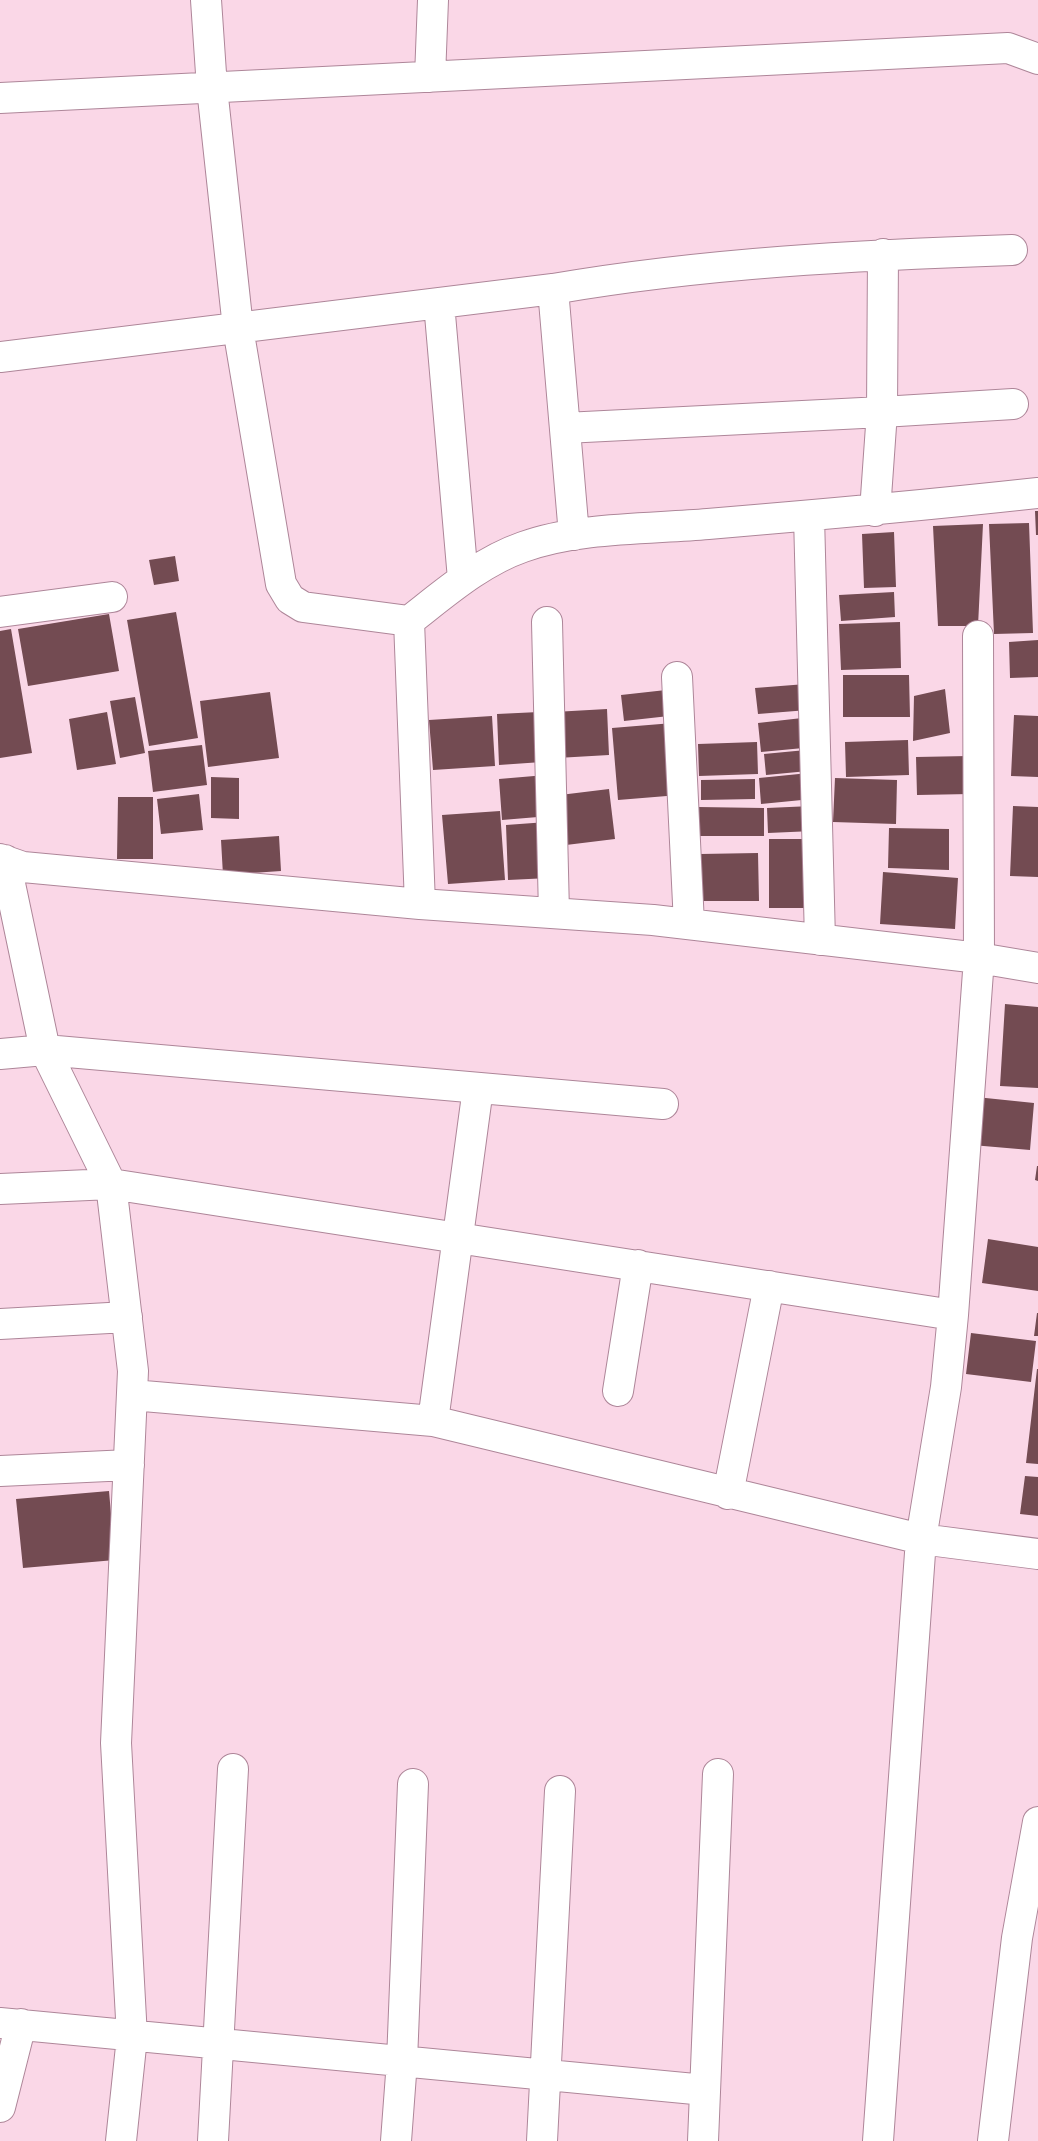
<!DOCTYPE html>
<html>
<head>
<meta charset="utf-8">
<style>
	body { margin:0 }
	canvas { display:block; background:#fad7e7 }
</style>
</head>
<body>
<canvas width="1038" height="2141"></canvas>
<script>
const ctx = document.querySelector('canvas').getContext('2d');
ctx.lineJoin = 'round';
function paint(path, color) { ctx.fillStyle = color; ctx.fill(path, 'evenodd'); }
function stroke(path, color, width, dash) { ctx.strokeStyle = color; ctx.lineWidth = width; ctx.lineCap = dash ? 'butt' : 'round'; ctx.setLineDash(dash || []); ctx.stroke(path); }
const building = new Path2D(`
	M1035,511h3v24h-2z
	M1029,523l4,110 -39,1 -5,-110z
	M983,524l-5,102h-40l-5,-100z
	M894,532l2,55 -32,1 -2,-54z
	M175,556l4,25 -25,4 -5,-25z
	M894,592l1,25 -54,4 -2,-26z
	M176,612l22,126 -49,8 -22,-126z
	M109,614l10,57 -91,15 -10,-57z
	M900,622l1,46 -60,2 -2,-46z
	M11,629l21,124 -32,5v-127z
	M1038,640v37l-28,1 -1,-36z
	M843,675h66l1,42h-67z
	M806,684l2,26 -50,4 -3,-26z
	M675,689l3,26 -54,6 -3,-26z
	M945,689l5,44 -37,8 1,-45z
	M270,692l9,66 -71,9 -8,-66z
	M135,697l10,56 -25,5 -10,-57z
	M607,709l2,46 -52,3 -3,-46z
	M107,712l9,52 -39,6 -8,-51z
	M539,712l3,50 -43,3 -2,-51z
	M1014,715l24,1v61l-27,-1z
	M492,716l3,50 -62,4 -4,-50z
	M811,717l3,30 -53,5 -3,-29z
	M673,723l6,72 -61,5 -6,-72z
	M908,740l1,35 -63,2 -1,-35z
	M757,742l1,32 -59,2 -1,-32z
	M202,745l5,40 -54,7 -5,-41z
	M806,750l2,21 -42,4 -2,-21z
	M969,756l1,38 -53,1 -1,-38z
	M809,773l3,26 -51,5 -2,-26z
	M546,775l4,41 -48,4 -3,-41z
	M211,777l28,1v41l-28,-1z
	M835,778l62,2 -1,44 -63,-2z
	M755,779v20l-54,1v-20z
	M609,789l6,50 -49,6 -6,-50z
	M199,794l4,36 -42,4 -4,-35z
	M118,797h35v62h-36z
	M812,806l1,25 -45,2 -1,-25z
	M1013,806l25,1v70l-28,-1z
	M698,807l66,1v28h-66z
	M500,811l5,69 -57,4 -6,-69z
	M547,822l2,56 -41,2 -2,-55z
	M889,828l60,1v41l-61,-2z
	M279,836l2,35 -58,4 -2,-35z
	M769,839h44v69h-44z
	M758,853l1,48h-58l-1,-47z
	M883,872l75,6 -3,51 -75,-5z
	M1005,1004l33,3v81l-38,-2z
	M976,1097l58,6 -4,47 -58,-5z
	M1037,1166h1v15l-3,-1z
	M988,1239l50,8v44l-56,-8z
	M1037,1313h1v23h-4z
	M971,1333l65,8 -5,41 -65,-8z
	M1037,1369h1v95l-12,-1z
	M1025,1476l13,1v39l-18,-2z
	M109,1491l6,69 -92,8 -7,-69z`);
const street = new Path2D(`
	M206,0l6,88 26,240 43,256 9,15 13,8 106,14
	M430,77l3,-77
	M0,98l1008,-50 30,11
	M553,289l21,246
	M439,303l24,276
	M0,357l553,-68c151,-26 306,-34 459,-39
	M565,428l317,-16 1,-158
	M875,511l7,-99 131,-8
	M809,516l11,424
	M0,612l112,-15
	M547,622l7,291
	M677,677l12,247
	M0,859l23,8 397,37 233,16 326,38 59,10
	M5,860l40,190 618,54
	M420,904l-11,-283c36,-28 71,-59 114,-74 54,-20 127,-18 185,-23 110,-9 220,-19 330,-31
	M0,1054l45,-4 66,134 22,187 -17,372 16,294 -11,104
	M0,1189l111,-5 842,131
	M0,1324l127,-7
	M618,1391l20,-126
	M132,1395l301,26 488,118 117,15
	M433,1421l45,-333
	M0,1471l129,-6
	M728,1494l41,-208
	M0,2023l705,67
	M0,2107l21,-83
	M213,2141l20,-372
	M396,2141l6,-80 11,-277
	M542,2141l18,-350
	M703,2141l15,-367
	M878,2141l43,-602 25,-152 7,-72 26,-357 -1,-322
	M993,2141l24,-203 21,-116`);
paint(building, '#734b52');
stroke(street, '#ae8699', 32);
stroke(street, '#fff', 30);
</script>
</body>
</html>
